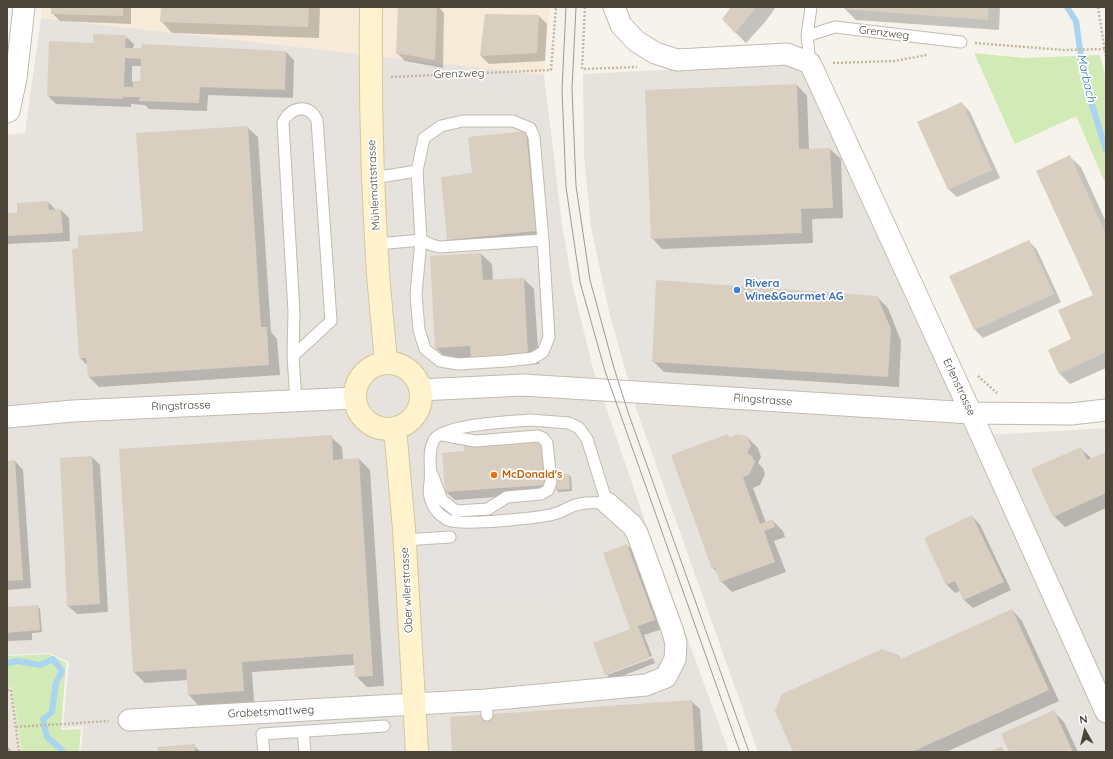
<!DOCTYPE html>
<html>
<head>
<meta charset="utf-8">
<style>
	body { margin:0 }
	#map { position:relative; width:1113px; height:759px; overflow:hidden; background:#f6f3ec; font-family:Quicksand,sans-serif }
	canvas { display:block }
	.frame { position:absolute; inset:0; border:8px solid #4b4439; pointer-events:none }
	.north { position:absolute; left:1065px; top:711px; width:40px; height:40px; -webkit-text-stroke:3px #fff; paint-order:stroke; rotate:352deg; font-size:11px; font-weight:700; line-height:16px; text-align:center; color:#4b4439 }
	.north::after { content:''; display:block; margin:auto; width:14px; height:18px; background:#4b4439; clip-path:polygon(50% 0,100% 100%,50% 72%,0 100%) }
</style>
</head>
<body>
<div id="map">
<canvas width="1113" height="759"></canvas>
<div class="frame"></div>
<div class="north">N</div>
</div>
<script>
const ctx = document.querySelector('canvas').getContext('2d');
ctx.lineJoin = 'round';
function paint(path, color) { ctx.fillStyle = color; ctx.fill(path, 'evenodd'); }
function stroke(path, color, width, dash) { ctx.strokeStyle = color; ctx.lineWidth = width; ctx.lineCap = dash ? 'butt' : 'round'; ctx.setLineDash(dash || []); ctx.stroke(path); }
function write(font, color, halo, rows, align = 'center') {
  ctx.font = font + ' Quicksand,sans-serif'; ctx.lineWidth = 3.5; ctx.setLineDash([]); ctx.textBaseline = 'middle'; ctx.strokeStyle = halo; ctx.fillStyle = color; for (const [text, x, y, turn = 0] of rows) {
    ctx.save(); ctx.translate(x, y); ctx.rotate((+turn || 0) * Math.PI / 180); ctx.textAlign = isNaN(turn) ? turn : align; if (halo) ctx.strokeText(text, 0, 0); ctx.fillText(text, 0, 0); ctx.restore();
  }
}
const residential = new Path2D(`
	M7,687h5l10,65h-15z`);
const commercial = new Path2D(`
	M41,7h509l-6,68 -503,-57z`);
const industrial = new Path2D(`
	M41,18l503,57 18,149 11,63 20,82 53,155 83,228h-648l2,-26 -20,2 6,-66 -20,-9 -42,2v-520l18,-2z
	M801,63l170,373 135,-8v324h-348l-121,-341 -28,-99 -18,-85 -7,-71 -1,-82z`);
const green = new Path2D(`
	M974,53l50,5 76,-3 6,24v106l-30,-69 -61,28z
	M49,654l17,9 -5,67 20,-1 -2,23h-57l-10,-65h-5v-31z`);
const parking = new Path2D(`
	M563,522l5,68 -140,10 -5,-67z
	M384,714l3,37 -149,1 -1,-11 19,-1 -1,-14z`);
const shadow = new Path2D(`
	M52,7h79v17l-71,-3 -8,-8z
	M162,7h158l-1,31 -147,-5 -10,-11z
	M399,7h40l5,6 -1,55 -38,-7 -8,-8z
	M732,7h44l-11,15 -19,21 -11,-11z
	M846,7h154l-1,23 -143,-10 -11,-11z
	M539,16l8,8 -2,37 -56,3 -8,-8z
	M125,36l9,8 -1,5 153,3 8,8 -1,38 -85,-3 -1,16 -58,-2 -4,-4 -14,-1v3l-75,-3 -8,-8 46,-52zM132,66h10l-1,16h-9z
	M797,85l10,11 2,53h21l11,10 2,59 -31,1 1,24 -151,6 -10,-11z
	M962,103l8,9 30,66 -43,19 -9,-8z
	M247,127l11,10 13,195 6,7 3,36 -181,12 -10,-10 -1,-11 -8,-8 64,-126z
	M525,132l8,8 13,101 -87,9 -11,-11 26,-65z
	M1070,157l11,10 25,55v146l-36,16 -11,-11 13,-33 22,-45z
	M48,202l8,8h5l8,8 1,23 -63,3v-30h11z
	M1029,241l8,9 24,52 -78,36 -8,-8z
	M481,254l11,10 1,17 31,-2 10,10 5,75 -56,4 -11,-11 -25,2 -11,-11 -5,-91z
	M877,297l11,11 13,33 -2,46 -235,-15 -11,-11z
	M727,435l3,3 17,-1 11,11 3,9 -3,6 5,5 2,6 -5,11 -7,3 13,35 6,-3 11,11 2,6 -11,4 12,31 -54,20 -11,-11 -2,-7 -6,-6z
	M331,437l11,10 1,13 16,-1 11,11 14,216 -17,1 -11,-11 -1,-11 -103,7 2,30 -55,4 -10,-11 -1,-15 -43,3 -11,-11z
	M541,441l10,33 1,19 -97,7 -9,-8 -3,-38 22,-2z
	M1080,448l12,11 14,-6v55l-41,19 -11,-11z
	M92,457l8,8 8,147 -31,2 -9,-8z
	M15,461l8,9 8,118 -24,2v-128z
	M569,475l2,2 1,14 -13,1 -3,-2z
	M972,516l8,9 31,65 -38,18 -9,-8 -4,-9 -5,2 -8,-8 -22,-47z
	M627,545l8,8 28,76 -19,6 8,21 -45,17v2l46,-17 2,5 -43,17 -6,-6 25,-44z
	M38,606l2,3 2,23 -10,1v7l-25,1v-33z
	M1012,610l10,11 37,80 -113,51h-151l103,-96 4,4z
	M691,701l9,8 3,43h-250z
	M1053,711l11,11 14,30h-68z
	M7,746l4,4v2h-4z
	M194,746l7,6h-42z`);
const stream = new Path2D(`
	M1067,7l9,14 8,58 22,71
	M7,663l11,-2 22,4 13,-6 9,12 -6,12 -4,29 -9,7 4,18 15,13v2`);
const building = new Path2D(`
	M51,7h72v9l-72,-2z
	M161,7h148l-1,20 -148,-5z
	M398,7h39l-2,53 -39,-7z
	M731,7h26l-22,26 -13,-14z
	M845,7h144l-1,13 -144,-11z
	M485,14l54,1 -2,38 -57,3z
	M93,34l33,1 -1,13h16l1,-4 144,7 -1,39 -85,-3 -1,16 -60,-2 1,-4h-17v2l-76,-3 2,-55 44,2zM125,58l16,1 -1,22h-7v6h-9z
	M797,84l2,65 31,-1 3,60 -32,1 1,24 -151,6 -6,-149z
	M962,102l30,68 -44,20 -31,-68z
	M248,126l13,201h6l2,38 -181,12 -2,-19h-7l-7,-109 6,-1v-12l65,-5 -7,-98z
	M526,131l10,100 -89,9 -6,-63 31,-4 -4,-36z
	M1070,155l36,79v118l-47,22 -11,-24 23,-11 -13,-29 35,-15 -57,-124z
	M48,201l1,9 12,-1 2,24 -56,3v-23h10v-10z
	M1029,240l25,54 -80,36 -25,-54z
	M481,253l2,27 41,-2 4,76 -57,4 -1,-12 -35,2 -5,-92z
	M656,280l221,16 14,33 -3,48 -236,-15z
	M728,434l1,4 9,-4 9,2 4,10 -4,7 5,3 3,6 -6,13 -6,2 17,47 12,-5 3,8 -11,4 11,31 -55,20 -5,-15 -3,2 -41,-114z
	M332,435l1,25 26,-2 14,218 -18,1 -2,-23 -111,8 2,29 -56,4 -2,-26 -53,3 -14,-223z
	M542,440l1,17h3l1,9h-4l2,19 -100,7 -3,-39 22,-2v-5z
	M1081,447l6,13 19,-8v41l-53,24 -22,-48z
	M92,456l8,148 -33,2 -7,-148z
	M15,460l8,120 -16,1v-120z
	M569,474l1,15 -14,1 -2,-15z
	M972,515l32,67 -40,18 -9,-19 -9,4 -22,-47z
	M627,544l28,76 -17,6 12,32 -45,17 -12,-32 37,-14 -27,-76z
	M38,605l2,25 -33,3v-26z
	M1012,609l37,81 -137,62h-119l-18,-41 7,-17 100,-45 17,6 2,4z
	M692,700l3,52h-243l-2,-35z
	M1054,710l19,42h-64l-8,-18z
	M195,744v8h-37l-1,-5z
	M1002,746l3,6h-16z`);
const path = new Path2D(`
	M585,7l-3,62 55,-2
	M1098,7l8,51
	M975,43l89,7 42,-1
	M833,63l61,-2 33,-6
	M391,77l160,-7 5,-63
	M978,376l19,17
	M7,690h4l8,62
	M16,727l93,-6`);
const lane = new Path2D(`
	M807,36l28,-9 126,15
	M810,63l-3,-27 4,-29
	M417,171l4,69 11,5 8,2 103,-7
	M373,178l44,-7 7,-33 17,-12 22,-5h50l17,7 4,9 9,103 6,97 -6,15 -10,6 -27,3 -48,3 -18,-3 -15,-12 -6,-19 -3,-36 5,-54 -44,4
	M293,356l38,-35 -14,-201c-9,-17 -26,-13 -34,2l11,190 -1,44 3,45
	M530,420l39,3 10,5 8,11 20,64c-8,0 -19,-1 -27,1 -9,1 -17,8 -26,10 -16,4 -92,12 -106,6 -15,-8 -21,-22 -18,-38 2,-14 -3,-29 4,-42 8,-16 78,-18 96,-20z
	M432,474l10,26 14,11 32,-2 19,-12 34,-3 7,-4 3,-8 -4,-39 -4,-5 -5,-2 -63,5 -33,-6
	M404,540l46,-3
	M486,700l1,15
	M303,731l2,21
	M264,752l-2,-18 122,-8`);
const street = new Path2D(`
	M614,7l7,18 15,16 19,12 22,7 110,-6 23,9 161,350 135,299
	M7,112l2,-1 7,-33 8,-71
	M420,390l103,-5 448,28 100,1 35,-4
	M7,417l66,-6 282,-13
	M129,720l357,-20 160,-15 20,-8 9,-18 1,-15 -3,-12 -36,-99 -5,-8 -25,-22`);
const secondary = new Path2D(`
	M371,7c-1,89 1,177 7,266 2,30 6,60 8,90
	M355 396a33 33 0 1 1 66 0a33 33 0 1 1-66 0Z
	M395,428l9,101 13,223`);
const tram = new Path2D(`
	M566,7l-4,83 4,97 14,95 25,89 135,381
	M576,7l-4,82 4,97 14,94 24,88 14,44 121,340`);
const markers = [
	[737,290,4,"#3f7fe0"],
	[494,475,4,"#e8710a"]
];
const streetNames = [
	["Grenzweg",884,33,7],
	["Grenzweg",459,74,-2],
	["Mühlemattstrasse",374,185,-93],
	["Erlenstrasse",959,387,65],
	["Ringstrasse",763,400,4],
	["Ringstrasse",181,406,-2],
	["Oberwilerstrasse",407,590,-93],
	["Grabetsmattweg",271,712,-3]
];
const shopNames = [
	["Rivera",745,284],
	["Wine&Gourmet AG",745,297]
];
const foodNames = [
	["McDonald's",502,475]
];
const waterNames = [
	["Marbach",1086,78,77]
];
paint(residential, '#eae5da');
paint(commercial, '#f7ead8');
paint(industrial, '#e6e2dd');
paint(green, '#d2eab5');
paint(parking, '#e5e3e0');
paint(shadow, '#0003');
stroke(stream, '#a9d4f2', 6);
paint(building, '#d8cfc1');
stroke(lane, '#c2bbae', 13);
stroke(street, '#c2bbae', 23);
stroke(secondary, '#d6c79b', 24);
stroke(path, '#c4b79f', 2.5, [2, 2]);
stroke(lane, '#fff', 11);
stroke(street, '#fff', 21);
stroke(secondary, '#fff3cd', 22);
stroke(tram, '#9a9a9a', 1);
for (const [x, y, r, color] of markers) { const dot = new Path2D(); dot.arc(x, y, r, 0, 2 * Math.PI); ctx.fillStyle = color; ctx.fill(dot); stroke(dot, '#fff', 1.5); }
write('11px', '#4b4439', '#fff', streetNames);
write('bold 11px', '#366cbe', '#fff', shopNames, 'left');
write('bold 11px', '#c56008', '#fff', foodNames, 'left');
write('italic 12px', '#2e7ab2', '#fff', waterNames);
</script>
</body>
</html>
